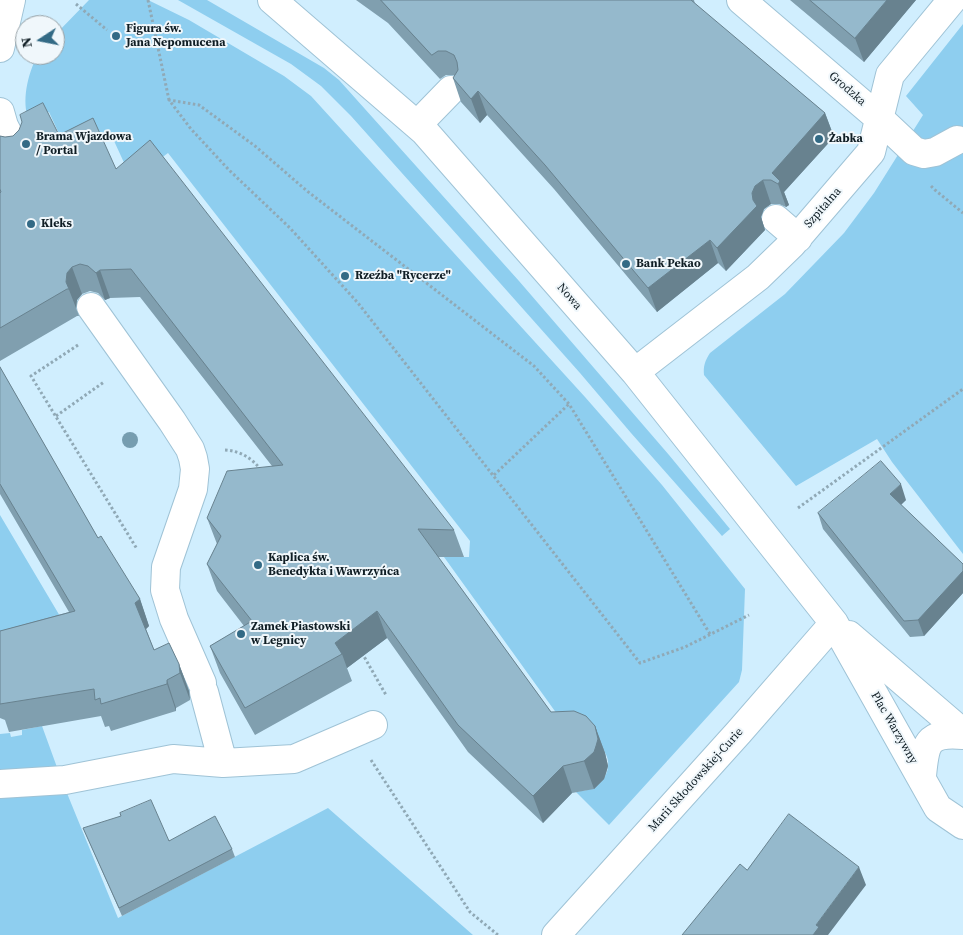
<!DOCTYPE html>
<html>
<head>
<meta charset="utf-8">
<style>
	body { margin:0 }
	#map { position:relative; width:963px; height:935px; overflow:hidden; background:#d0eefe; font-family:"Source Serif 4",serif }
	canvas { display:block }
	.north { position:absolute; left:15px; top:15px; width:50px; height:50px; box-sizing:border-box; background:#f0f7fb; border:1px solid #96a0a5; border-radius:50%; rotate:259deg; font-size:14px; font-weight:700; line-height:20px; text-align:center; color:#101e25 }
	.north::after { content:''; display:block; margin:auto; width:18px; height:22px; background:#336a85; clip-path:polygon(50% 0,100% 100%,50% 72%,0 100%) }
</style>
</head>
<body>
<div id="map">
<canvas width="963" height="935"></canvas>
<div class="north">N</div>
</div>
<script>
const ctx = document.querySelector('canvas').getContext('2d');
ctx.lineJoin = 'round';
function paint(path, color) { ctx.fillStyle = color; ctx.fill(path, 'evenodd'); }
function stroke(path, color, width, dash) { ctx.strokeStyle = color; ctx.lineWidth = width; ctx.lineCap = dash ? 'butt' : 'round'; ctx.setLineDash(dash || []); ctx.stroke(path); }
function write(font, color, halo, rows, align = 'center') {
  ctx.font = font + ' "Source Serif 4",serif'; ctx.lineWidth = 4; ctx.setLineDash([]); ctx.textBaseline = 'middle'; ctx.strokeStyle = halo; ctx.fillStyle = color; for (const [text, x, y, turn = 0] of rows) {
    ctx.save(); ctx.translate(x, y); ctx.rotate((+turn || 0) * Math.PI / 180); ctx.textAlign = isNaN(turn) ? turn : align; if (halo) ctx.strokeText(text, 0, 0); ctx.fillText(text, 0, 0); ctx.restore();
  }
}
const green = new Path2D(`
	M89,0h59l41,20 95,56 27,20 274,301 77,88 83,104 -3,81 -3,12 -130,143 -34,-34c29,3 45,-30 23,-46 -5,-5 -15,-5 -23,-6l-131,-182h25l1,-16 -302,-388 -36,27 -23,-50 -42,21 -18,-39 -20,9c-8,-20 -1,-47 8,-65l18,-1v-20z
	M178,0h29l117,68 15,12 180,201 150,174 61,74 -8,7 -91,-103 -51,-60 -112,-126 -117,-131 -30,-30 -30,-22z
	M963,24v530l-71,-92 -15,-23 -81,47 -92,-111c-1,-9 1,-14 6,-22l75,-59 59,-61 30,-40 49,-78 -17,-19z
	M0,515l67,113 -67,19z
	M42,726l20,55 56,137 210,-110 145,127h-473v-201l10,-1 1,4 11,-2v-5z`);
const path = new Path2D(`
	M148,0l21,100
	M76,4l31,26
	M931,186l4,4 28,23
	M78,345l-47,31 106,173
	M56,416l48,-34
	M225,450c15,1 27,8 36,20
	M494,475l75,-71
	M798,508l165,-119
	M710,634l-141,-230 -35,-38 -227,-175 -52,-45 -56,-41 -30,-5 22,29 38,41 61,58 68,75 282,360 45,-16 64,-32
	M362,653l24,42
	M371,760l99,152 28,23`);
const minor = new Path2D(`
	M272,0l153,132 210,240 199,251 104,185 25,17
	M741,0l139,119 34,32 10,3 11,-2 22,-12
	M0,48l11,-48
	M0,112l4,14 12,23
	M417,125l34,-35
	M776,219l22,19
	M91,307l81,114 18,28 3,9 2,11 -2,20 -27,78 -1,23 9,29 28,64
	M635,372l123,-95 34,-33 79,-92 19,-77 62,-75
	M849,635l114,98
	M204,692l19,71
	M922,776c3,-32 4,-44 41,-41
	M0,784l65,-4 108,-21 50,4 71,-4 79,-34
	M556,935l183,-203 95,-109`);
const trees = [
	[130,440]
];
const wall = new Path2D(`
	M356,0h338l1,4 130,109 9,24 -50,55 5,13 -3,2 -7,-3h-8l-7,5 -3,8 4,13 -39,41 -8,-8 -61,49 -103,-123 -67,-74 -7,8 -19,-21 -8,-24 2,-3h-9l-6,4 -52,-56z
	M790,0h126l-52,62z
	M59,135l57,34 338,361 10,27h-26l113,155 44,14 10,27 3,13 -2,7 -2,6 -10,10 -22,4 -29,30 -75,-71 -81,-114 -40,30 5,13 -97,54 -35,-62 -10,-27 34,-20 -27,-35 -10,-27 10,-20 -10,-26 65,-52 -132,-169 -30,1 -5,2 -7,-7 -8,-2 -8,3 -5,6 -1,8 3,8h-2l-77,45v-225l5,1z
	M0,367l98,171 42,61 9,27 -3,3 8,21 25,14 10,27 1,9 -14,8v3l-65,20 -2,-5 -4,1 -4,-11 -92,16 -4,-12 -5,-2v-87l69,-19 -69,-118z
	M906,500l-5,5 62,59v29l-39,43 -14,1 -87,-108 -5,-16z
	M83,828l149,21 3,8 -113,59z`);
const shadedWall = new Path2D(`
	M887,0h29l-52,62 -9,-24z
	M478,91l9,24 -7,8 -9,-24z
	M825,113l9,24 -50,55 5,13 -3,2 -8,-23 -6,-11z
	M763,180l8,24 -7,5 -3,8 4,13 -39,41 -9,-23 36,-48 -1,-7 3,-7z
	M710,240l8,23 -61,49 -9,-24z
	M72,267l10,27 -5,6 -1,8 -10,-26 1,-9z
	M100,270l10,28 -5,2 -9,-27z
	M901,484l5,16 -11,10 -5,-16z
	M963,571v22l-39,43 -6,-16z
	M140,599l9,27 -4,4 -10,-27z
	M377,611l10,27 -40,30 -5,-14 -7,-11z
	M179,664l10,27 1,9 -10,-27z
	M167,680l9,28v3l-9,-27z
	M595,726l10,27 3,13 -2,7 -2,6 -10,10 -10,-28z
	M563,766l9,27 -29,30 -10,-27z
	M859,867l7,18 -38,50h-15l3,-10z`);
const building = new Path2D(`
	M381,0h310l134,113 -53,60 8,8 -2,3 -7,-4h-8l-8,6 -3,7 1,7 4,6 -40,42 -7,-8 -62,48 -103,-123 -67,-74 -7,8 -18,-21 5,-8 -1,-8 -3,-7 -8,-4h-8l-6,4z
	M810,0h77l-32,38z
	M43,103l16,32 34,-17 23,51 34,-29 304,390 -36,-1 133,183 23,-1 12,5 9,10 3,13 -2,7 -2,6 -10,9 -21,5 -30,30 -75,-71 -81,-114 -42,32 7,11 -97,54 -35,-62 42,-25 -45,-57 14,-28 -14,-18 20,-47 56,-6 -152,-196 -31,1 -4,3 -8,-7 -8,-2 -8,3 -5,6 -1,9 3,7h-2l-67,39v-135l1,-1 -1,-3v-53l5,1 8,-1 6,-6 3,-8 -2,-7z
	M0,367l98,171 3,-2 39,63 -5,4 19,47 15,-7 10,21 1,9 -13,7v4l-66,20 -1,-6 -5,2 -1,-11 -94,15v-73l75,-20 -75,-127z
	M881,461l20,23 -11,10 73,70v7l-45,49 -14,1 -86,-108z
	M151,800l18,41 46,-25 17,33 -113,59 -36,-80 38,-12 -1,-3z
	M789,814l70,53 -43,58 3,2 -6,8h-131l58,-71 7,6z`);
const markers = [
	[116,36,5,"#336a85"],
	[819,139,5,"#336a85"],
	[26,144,5,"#336a85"],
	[31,224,5,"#336a85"],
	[626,264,5,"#336a85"],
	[345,276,5,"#336a85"],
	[258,565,5,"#336a85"],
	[241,634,5,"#336a85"]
];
const poiNames = [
	["Figura św.",126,29],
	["Jana Nepomucena",126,43],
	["Brama Wjazdowa",36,137],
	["/ Portal",36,151],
	["Żabka",829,139],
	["Kleks",41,224],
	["Bank Pekao",636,264],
	["Rzeźba \"Rycerze\"",355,276],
	["Kaplica św.",268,558],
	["Benedykta i Wawrzyńca",268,572],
	["Zamek Piastowski",251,627],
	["w Legnicy",251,641]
];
const streetNames = [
	["Grodzka",847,89,41],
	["Szpitalna",823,208,-49],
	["Nowa",569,297,49],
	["Plac Warzywny",894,728,60],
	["Marii Skłodowskiej-Curie",696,780,-48]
];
paint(green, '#8eceef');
stroke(minor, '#9fc3d6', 30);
stroke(path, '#90a9b6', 3, [2.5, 2.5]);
stroke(minor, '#fff', 28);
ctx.fillStyle = '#769db0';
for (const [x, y] of trees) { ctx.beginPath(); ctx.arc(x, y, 8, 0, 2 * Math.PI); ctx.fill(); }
paint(wall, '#809faf');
paint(shadedWall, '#68828f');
paint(building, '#95b9cc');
stroke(building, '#68828f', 1);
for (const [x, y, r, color] of markers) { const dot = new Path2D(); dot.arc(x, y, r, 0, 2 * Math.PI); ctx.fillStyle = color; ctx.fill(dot); stroke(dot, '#f0f7fb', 2); }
write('bold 12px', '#101e25', '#f0f7fb', poiNames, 'left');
write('12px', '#101e25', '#f0f7fb', streetNames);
</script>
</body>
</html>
